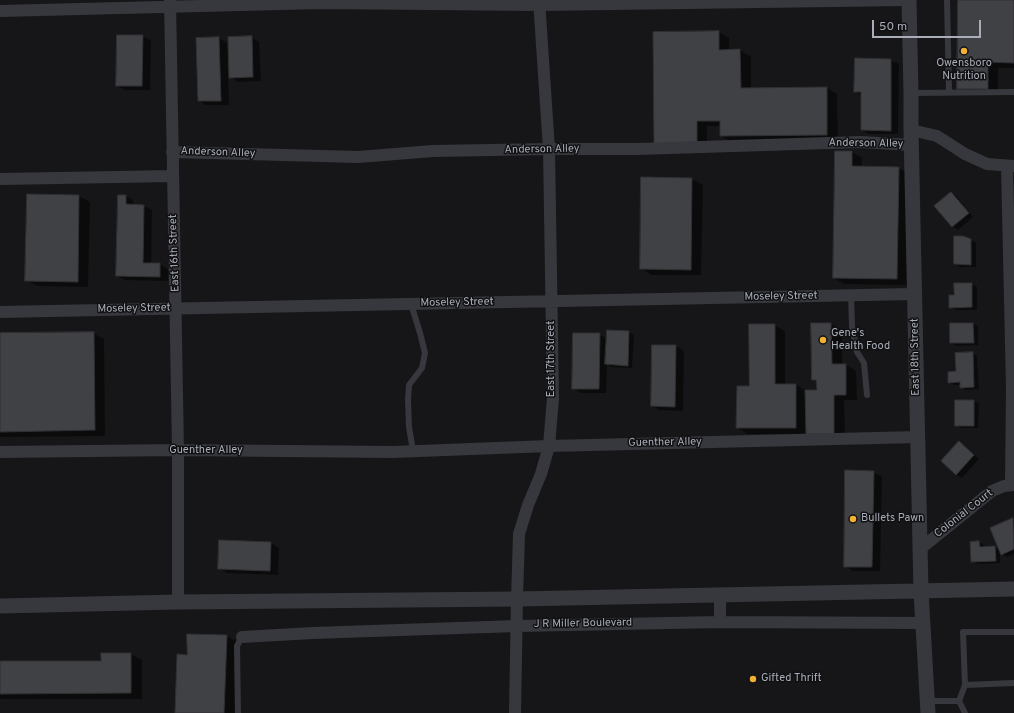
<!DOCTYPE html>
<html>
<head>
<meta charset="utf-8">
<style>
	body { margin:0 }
	#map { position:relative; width:1014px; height:713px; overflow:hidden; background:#161618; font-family:Overpass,sans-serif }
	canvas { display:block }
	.scale { position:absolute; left:872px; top:20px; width:109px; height:18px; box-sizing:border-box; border:2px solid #a8adb8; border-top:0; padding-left:5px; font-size:12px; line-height:14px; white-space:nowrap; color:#a8adb8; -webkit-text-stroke:3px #111113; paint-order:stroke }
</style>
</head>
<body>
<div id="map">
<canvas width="1014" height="713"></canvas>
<div class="scale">50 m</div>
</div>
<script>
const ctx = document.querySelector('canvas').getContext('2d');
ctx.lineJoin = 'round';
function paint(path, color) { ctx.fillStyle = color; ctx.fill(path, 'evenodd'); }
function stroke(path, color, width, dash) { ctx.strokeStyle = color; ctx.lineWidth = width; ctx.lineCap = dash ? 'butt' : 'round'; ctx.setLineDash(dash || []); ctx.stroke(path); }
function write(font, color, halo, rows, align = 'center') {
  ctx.font = font + ' Overpass,sans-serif'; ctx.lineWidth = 3; ctx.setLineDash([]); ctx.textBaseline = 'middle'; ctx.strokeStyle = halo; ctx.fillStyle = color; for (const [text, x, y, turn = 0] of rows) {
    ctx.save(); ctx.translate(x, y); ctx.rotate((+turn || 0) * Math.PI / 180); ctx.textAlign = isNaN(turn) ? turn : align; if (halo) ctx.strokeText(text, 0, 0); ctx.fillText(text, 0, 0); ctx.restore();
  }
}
const shadow = new Path2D(`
	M959,0h55v68h-16v26h-29l-11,-6z
	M719,32l10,6v13l11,-1 11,7v32l76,-1 10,6 1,47 -107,1 -10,-6v-10h-14v23h-42z
	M143,36l8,5 -1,49h-25l-8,-4z
	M251,37l8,5 2,39 -23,1 -8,-5z
	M219,38l8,5 2,62h-23l-7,-4 -2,-62z
	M856,59l35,1 8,4 -1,70h-29l-7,-4v-34l-7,-4z
	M852,152l10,6v9l36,1 11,6 -2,111 -63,-1 -10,-6z
	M642,178l50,1 11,6 -2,90h-50l-10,-7z
	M951,193l5,3 17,21 -15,13 -5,-3 -17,-21z
	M28,195l51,1 11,6 -2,85 -51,-1 -11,-6z
	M126,196l7,4v6h11l8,4 -1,54h9l8,5v12l-43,-1 -8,-4z
	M963,237l13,6v24h-16l-5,-3z
	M972,284l5,3v23h-22l-5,-3 5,-11z
	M831,324l11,6v35h4l10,6 1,29h-13l1,39 -39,-5h-58l-10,-6 12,-41 24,-62 11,6v54h11l11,6h11l-1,-9 -4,-2z
	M973,324l5,2v19l-21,1 -6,-3z
	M608,331l21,1 5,3 -2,33 -21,-1 -4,-3 -1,29h-25l-8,-5 26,-54 8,5z
	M93,333l11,6 1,97 -105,1v-103z
	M653,346h23l8,5 -1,60 -23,-1 -8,-4z
	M972,353l5,3 2,33 -13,1 -5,-3v-2h-7l-5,-3z
	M974,401l5,3 -1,24h-17l-5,-3z
	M959,442l5,3 15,14 -17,19 -5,-3 -15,-14z
	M874,472l8,5 -2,94h-27l-8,-5z
	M1013,519l1,1v34l-7,3 -7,-4v10l-23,1 -5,-3 7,-19 5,3v3l11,-1 5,3 -9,-22z
	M271,543l8,5 -1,27 -51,-2 -8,-5z
	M227,636l10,6 -2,71h-59l11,-57z
	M102,654h29l11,6v39h-140l-2,-1v-36h102z`);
const building = new Path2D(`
	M958,0h56v63l-26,-1v27h-31z
	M719,31v19l21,-1 1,39 86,-1v48l-107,1v-15h-23v22l-43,1 -1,-112z
	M117,35h26l-1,51h-26z
	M252,36l1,41 -24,1 -1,-41z
	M219,37l2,64h-23l-2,-63z
	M855,58l36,1v72l-30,-1v-38h-7z
	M835,151h17v15l47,1 -2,112 -64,-1z
	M641,177l51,1 -1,92 -51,-1z
	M951,192l18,21 -17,14 -18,-21z
	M27,194l52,1 -1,87 -53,-1z
	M118,195h8v9l18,1 -1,58h17v14l-44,-1z
	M954,236h9l8,3v26l-17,-1z
	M954,283h18v24l-23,1v-13h5z
	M811,323h20l1,41h14v31h-12v39h-28l-1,-44h12l-1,-10h-4z
	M950,323h23l1,20h-24z
	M749,324h26v60h21v44h-60l1,-42h12z
	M607,330l22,1 -1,35 -23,-2z
	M94,332l1,98 -95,2v-99z
	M573,333h27l-1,56h-27z
	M652,345h24l-1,62 -24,-1z
	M973,352l1,35 -14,1v-6l-12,1v-11l8,-1 -1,-18z
	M955,400h19v26h-19z
	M959,441l15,14 -18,20 -15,-14z
	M845,470l29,1 -2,96h-28z
	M1013,518l1,31 -13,6 -11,-27z
	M219,540l52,2 -1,29 -52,-2z
	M979,541l1,6 15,-1 1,15 -25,1 -1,-20z
	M187,634l40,1 -3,78h-49l2,-59 10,1z
	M101,653h30v40l-131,1v-33h101z`);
const service = new Path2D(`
	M947,0l2,92
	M912,93l102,-1
	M851,295l1,32 5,25 7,11 3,32
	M411,304l9,29 5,20 -3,15 -13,17 -1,15 1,27 4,24
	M965,685l49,-2
	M928,701h31l6,12
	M959,701l6,-16 -2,-53h51
	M238,713l-1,-67 5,-9`);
const minor = new Path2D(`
	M170,0l8,450v152
	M0,11l321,-8 218,2 367,-5
	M911,130l26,6 28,18 22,10 27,2
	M172,152l186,5 75,-6 116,-2h89l223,-7 50,3
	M1007,166l5,221 -1,98
	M0,179l173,-3
	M0,312l915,-18
	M0,452l178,-2 215,2 156,-6 369,-9
	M920,549l72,-58 12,-5 10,-1
	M720,622v-26
	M242,637l71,-4 204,-7 203,-4 203,1
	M515,713l2,-114 2,-65 9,-29 13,-31 8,-28 4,-48 -4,-249 -10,-149`);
const tertiary = new Path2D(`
	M909,0l2,93v37l10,461 7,122
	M0,606l178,-4 339,-3 497,-10`);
const markers = [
	[964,51,4,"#f2b134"],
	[823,340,4,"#f2b134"],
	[853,519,4,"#f2b134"],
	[753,679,4,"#f2b134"]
];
const poiNames = [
	["Owensboro",964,64,"center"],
	["Nutrition",964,77,"center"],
	["Gene's",831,334],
	["Health Food",831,347],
	["Bullets Pawn",861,519],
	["Gifted Thrift",761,679]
];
const streetNames = [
	["Anderson Alley",866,144,1],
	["Anderson Alley",542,150,-1],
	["Anderson Alley",218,153,2],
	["East 16th Street",175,253,-92],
	["Moseley Street",781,297,-1],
	["Moseley Street",457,303,-1],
	["Moseley Street",134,309,-1],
	["East 18th Street",916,357,-91],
	["East 17th Street",552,359,-90],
	["Guenther Alley",665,443,-1],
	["Guenther Alley",206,451],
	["Colonial Court",964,514,-38],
	["J R Miller Boulevard",583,624,-1]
];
paint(shadow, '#0007');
paint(building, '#404145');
stroke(building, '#303034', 1);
stroke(service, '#37383d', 6);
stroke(minor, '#37383d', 12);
stroke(tertiary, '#37383d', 15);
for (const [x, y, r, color] of markers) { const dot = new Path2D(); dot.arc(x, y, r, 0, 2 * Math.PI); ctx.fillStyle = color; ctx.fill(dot); stroke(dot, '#111113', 1.5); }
write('11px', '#a8adb8', '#111113', poiNames, 'left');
write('11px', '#a8adb8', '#111113', streetNames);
</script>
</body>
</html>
